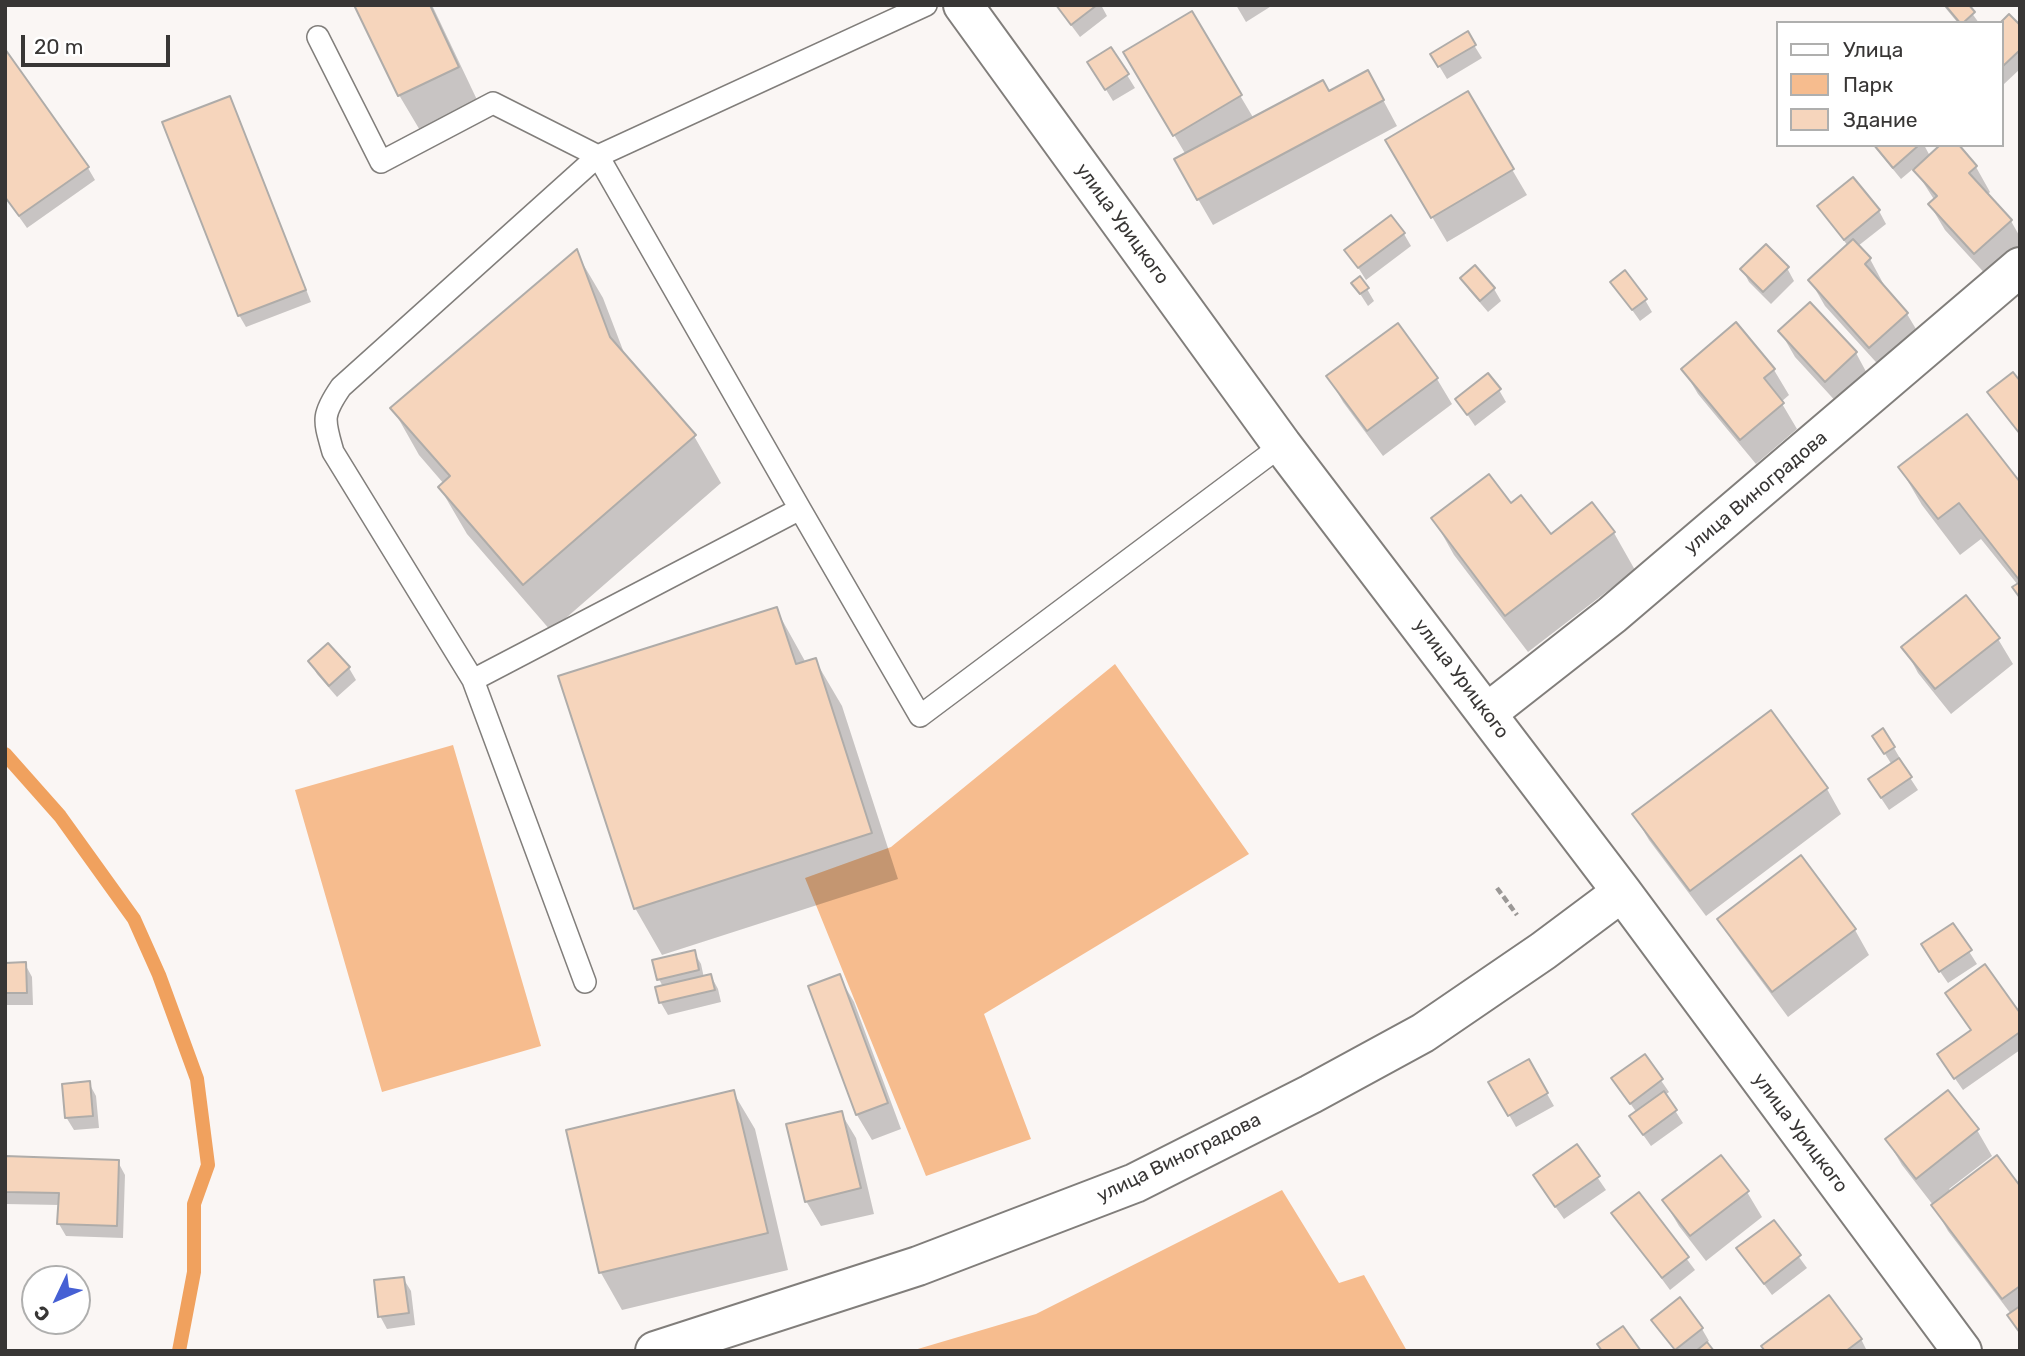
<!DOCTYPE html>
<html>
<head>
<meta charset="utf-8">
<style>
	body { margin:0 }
	#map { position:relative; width:2025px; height:1356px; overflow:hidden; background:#faf6f4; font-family:Rubik,sans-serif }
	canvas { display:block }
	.frame { position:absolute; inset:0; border:7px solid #383635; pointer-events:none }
	.legend { position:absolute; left:1776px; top:21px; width:228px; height:126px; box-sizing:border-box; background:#fff; border:2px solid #afafae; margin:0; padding:9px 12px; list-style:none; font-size:21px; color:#383635 }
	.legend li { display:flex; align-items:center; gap:14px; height:35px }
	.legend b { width:35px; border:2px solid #afafae }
	.north { position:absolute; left:21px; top:1265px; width:70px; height:70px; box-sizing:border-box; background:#fff; border:2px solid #afafae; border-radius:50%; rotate:226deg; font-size:19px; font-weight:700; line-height:28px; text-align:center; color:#383635 }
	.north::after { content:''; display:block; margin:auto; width:24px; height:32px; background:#4660d4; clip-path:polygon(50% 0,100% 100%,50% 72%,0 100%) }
	.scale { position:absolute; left:21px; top:35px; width:149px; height:32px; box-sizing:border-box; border:4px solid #383635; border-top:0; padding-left:9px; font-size:21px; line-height:24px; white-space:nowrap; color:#383635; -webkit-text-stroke:5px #fff; paint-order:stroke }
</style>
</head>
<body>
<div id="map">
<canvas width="2025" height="1356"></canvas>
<div class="frame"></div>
<ul class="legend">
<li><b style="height:9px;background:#fff"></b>Улица</li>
<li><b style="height:19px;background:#f6bc8e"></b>Парк</li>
<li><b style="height:19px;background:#f6d5bc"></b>Здание</li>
</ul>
<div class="north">С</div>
<div class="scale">20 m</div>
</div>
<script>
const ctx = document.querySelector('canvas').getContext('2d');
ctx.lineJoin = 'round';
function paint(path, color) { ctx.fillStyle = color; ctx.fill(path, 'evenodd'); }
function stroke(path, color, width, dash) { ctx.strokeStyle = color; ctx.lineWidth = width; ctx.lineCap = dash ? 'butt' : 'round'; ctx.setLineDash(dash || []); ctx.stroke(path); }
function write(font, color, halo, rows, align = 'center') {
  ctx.font = font + ' Rubik,sans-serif'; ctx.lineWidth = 7; ctx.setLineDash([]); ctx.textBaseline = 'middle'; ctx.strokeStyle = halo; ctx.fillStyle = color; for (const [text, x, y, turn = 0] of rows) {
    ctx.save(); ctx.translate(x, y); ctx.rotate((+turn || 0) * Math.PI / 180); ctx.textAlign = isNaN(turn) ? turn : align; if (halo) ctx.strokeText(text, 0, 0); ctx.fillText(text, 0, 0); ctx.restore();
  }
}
const green = new Path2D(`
	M1115,664l134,190 -265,160 47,125 -105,37 -121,-298 86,-31z
	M453,745l88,301 -159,46 -87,-302z
	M1282,1190l57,93 25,-8 43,76h-496l125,-37z`);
const shadow = new Path2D(`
	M356,5h76l47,99 -58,28 -22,-37z
	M1056,5h45l6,11 -27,21z
	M1236,5h37l-27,17z
	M1943,5h23l13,18h-21z
	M1191,13l63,106 74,-26 54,5 15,28 -184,99 -15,-26 -12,-44 -61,-103z
	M2002,23l18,5v41l-17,16z
	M1467,34l15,24 -35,21 -15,-25z
	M1111,49l24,39 -22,13 -16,-26z
	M1467,93l60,102 -80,47 -60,-101z
	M229,98l7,13 75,191 -65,25 -7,-12z
	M1873,145h51l6,11 46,11 14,25 -3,3 24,26 9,16v14l-30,28 -45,-49 -15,-25 5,-4 -21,-33 -13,11z
	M88,168l7,12 -68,48 -22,-31z
	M1852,180l27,31 7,13 -28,22 12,13 14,26 -1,1 24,28 15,25 -37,33 -60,-66 -15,-26 38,-34 -29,-39z
	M1404,234l7,12 -45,34 -19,-30z
	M576,252l27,46 23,60 68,78 27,47 -170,148 -84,-97 -27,-46 4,-4 -25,-29 -26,-46z
	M1787,268l7,13 -23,23 -22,-22 -7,-13z
	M1462,278l32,11 7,12 -13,11 -19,-22z
	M1612,282l33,18 7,12 -12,9z
	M1353,283l14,6 7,12 -6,5z
	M1397,325l40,54 15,25 -69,52 -40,-54 -15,-26z
	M1780,331l76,22 14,26 -30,27 -45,-49z
	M1683,369l91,1 15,25 -8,7 16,27 -41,35 -58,-70z
	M2020,383v52l-31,-42z
	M1499,390l7,12 -31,24 -18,-27z
	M1900,468l120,17v113l-6,-10 4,-3 -37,-46 -21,16 -38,-50z
	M1592,504l22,29 21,37 -107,82 -74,-97 -21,-37 77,-13 40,31z
	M776,609l30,54 9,-3 27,46 56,173 -236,76 -27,-47z
	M1998,639l15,25 -62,50 -33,-41 -14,-26z
	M310,661l39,7 7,12 -19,17 -20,-23z
	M1894,748l7,12 -2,1 19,29 -29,20 -12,-18 15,-27 -10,-16z
	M1827,789l14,25 -135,102 -57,-76 -15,-25z
	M1719,919l136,11 14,25 -81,62 -54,-73z
	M1952,925l25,39 -29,19 -18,-26z
	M694,952l7,12 3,14 7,-2 7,13 3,13 -53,13 -7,-12 2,-16 -4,-8z
	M5,964h20l7,13 1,28h-28z
	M839,976l15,26 47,127 -29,11 -15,-25 -47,-128z
	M2020,1016v34l-57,40 -16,-23z
	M1644,1056l25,36 -4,3 18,28 -32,23 -12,-17 -2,-16 -24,-34z
	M1528,1061l26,45 -38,21 -25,-44z
	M89,1083l7,13 3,32 -25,2 -8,-13z
	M733,1092l22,37 33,141 -166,40 -21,-37 -33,-141z
	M841,1113l15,25 18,76 -53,12 -15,-25z
	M1977,1130l15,26 -43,33 2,2 69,-2v144l-11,-17 2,-2 -63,-83 -15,-26 -31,-40 -15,-25z
	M1576,1146l30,44 -42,29 -22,-31z
	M5,1158l113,4 7,13 -2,63 -57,-2 -7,-12 1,-19 -55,-1z
	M1747,1192l15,25 -56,44 -27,-35 -15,-25z
	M1638,1194l57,76 -25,20 -57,-77z
	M1773,1222l34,46 -35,27 -34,-46z
	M403,1278l8,13 4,34 -28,4 -7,-13z
	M1653,1320l49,9 7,12 -3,2 6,8h-37z
	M1861,1339l6,12h-101z`);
const stream = new Path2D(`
	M5,754l55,62 74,103 25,56 38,104 11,86 -14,39v68l-15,79`);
const building = new Path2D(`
	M354,5h76l29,62 -61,29z
	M1056,5h41l-26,20z
	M1945,5h24l6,7 -12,11h-3z
	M1192,11l50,84 -69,41 -50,-84z
	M2009,14l11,11v25l-18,17v-44h-2z
	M1468,31l8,14 -38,22 -8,-13z
	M1111,47l18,27 -24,16 -18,-28z
	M5,49l84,118 -70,49 -14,-19z
	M1368,70l16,30 -187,100 -23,-41 149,-79 6,11z
	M1468,91l46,78 -83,49 -46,-78z
	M230,96l76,194 -68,26 -76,-194z
	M1874,145h45l-26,23z
	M1940,145h19l18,21 -8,7 43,47 -38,34 -46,-50 9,-8 -24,-26z
	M1853,177l27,33 -36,30 -27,-34z
	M1391,215l14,18 -47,35 -14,-18z
	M1853,239l18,19 -6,6 43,49 -39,35 -61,-68z
	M1766,244l23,23 -26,25 -23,-23z
	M577,249l33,88 86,98 -173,150 -85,-98 12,-11 -60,-68z
	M1475,265l20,23 -15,13 -20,-23z
	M1625,270l22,29 -15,11 -22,-28z
	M1360,276l9,12 -9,6 -9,-11z
	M1810,302l47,50 -32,30 -47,-51z
	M1736,322l39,47 -11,9 20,25 -44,37 -59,-71z
	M1398,323l40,55 -71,53 -41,-55z
	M2013,372l7,9v53l-33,-42z
	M1488,373l13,16 -34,26 -12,-16z
	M1967,414l53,68v99l-61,-78 -21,16 -40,-52z
	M1489,474l22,29 10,-8 30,39 41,-32 23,30 -110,84 -74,-98z
	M2020,582v16l-8,-11z
	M1966,595l34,43 -65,51 -34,-42z
	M777,607l19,57 20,-6 56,175 -238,76 -76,-233z
	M328,643l22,24 -21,19 -21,-25z
	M1771,710l57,78 -138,103 -58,-77z
	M1883,728l12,19 -11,7 -12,-18z
	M1899,758l13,19 -31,21 -13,-19z
	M1801,855l55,74 -84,63 -55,-73z
	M1953,923l19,27 -33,22 -18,-28z
	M695,950l4,20 -42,10 -5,-20z
	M26,962l1,31h-22v-30z
	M1985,964l35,49v19l-66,47 -17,-25 34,-24 -26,-37z
	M711,974l4,16 -56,13 -4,-16z
	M840,974l48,129 -32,12 -48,-129z
	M1645,1054l18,25 -33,25 -19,-26z
	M1529,1059l19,34 -40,23 -20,-34z
	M90,1081l3,35 -28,2 -3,-34z
	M734,1090l34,143 -169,40 -33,-143z
	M1948,1090l31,39 -63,50 -31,-40z
	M1664,1091l13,19 -34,25 -14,-19z
	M842,1111l19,77 -56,14 -19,-78z
	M1577,1144l23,32 -45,31 -22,-32z
	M1721,1155l28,36 -59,45 -28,-36z
	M1997,1155l23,31v100l-18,13 -71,-94z
	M5,1156l114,4 -2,66 -60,-2 2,-31 -54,-1z
	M1639,1192l50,65 -27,21 -51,-65z
	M1774,1220l27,35 -37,29 -28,-36z
	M404,1277l5,36 -31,4 -4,-37z
	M1829,1295l33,44 -16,12h-81l-4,-5z
	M1680,1297l23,31 -28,22 -24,-30z
	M2020,1306v27l-13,-18z
	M1623,1326l18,25h-39l-5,-7z
	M1707,1342l7,9h-18z`);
const path = new Path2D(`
	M1497,888l20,27`);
const service = new Path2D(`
	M926,5l-328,151 202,353 120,207 362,-271
	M318,37l63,125 112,-59 105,53 -257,231c-20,29 -17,33 -8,65l140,228 112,302
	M473,680l327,-171`);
const minor = new Path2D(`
	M963,5l319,440 340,447 340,459
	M1487,713l125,-98 408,-348
	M655,1351l263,-85 217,-83 176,-89 112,-61 120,-82 79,-59`);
const streetNames = [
	["улица Урицкого",1122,224,54],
	["улица Виноградова",1756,493,-40],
	["улица Урицкого",1461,679,53],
	["улица Урицкого",1800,1133,53],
	["улица Виноградова",1179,1158,-26]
];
paint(green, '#f6bc8e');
paint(shadow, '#0003');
stroke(stream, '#f0a15e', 14);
paint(building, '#f6d5bc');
stroke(building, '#afaca9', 2);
stroke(service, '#817e7b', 24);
stroke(minor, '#817e7b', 42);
stroke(path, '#9b9896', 4.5, [7, 3.5]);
stroke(service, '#fff', 21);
stroke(minor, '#fff', 38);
write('19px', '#383635', '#fff', streetNames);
</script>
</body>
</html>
